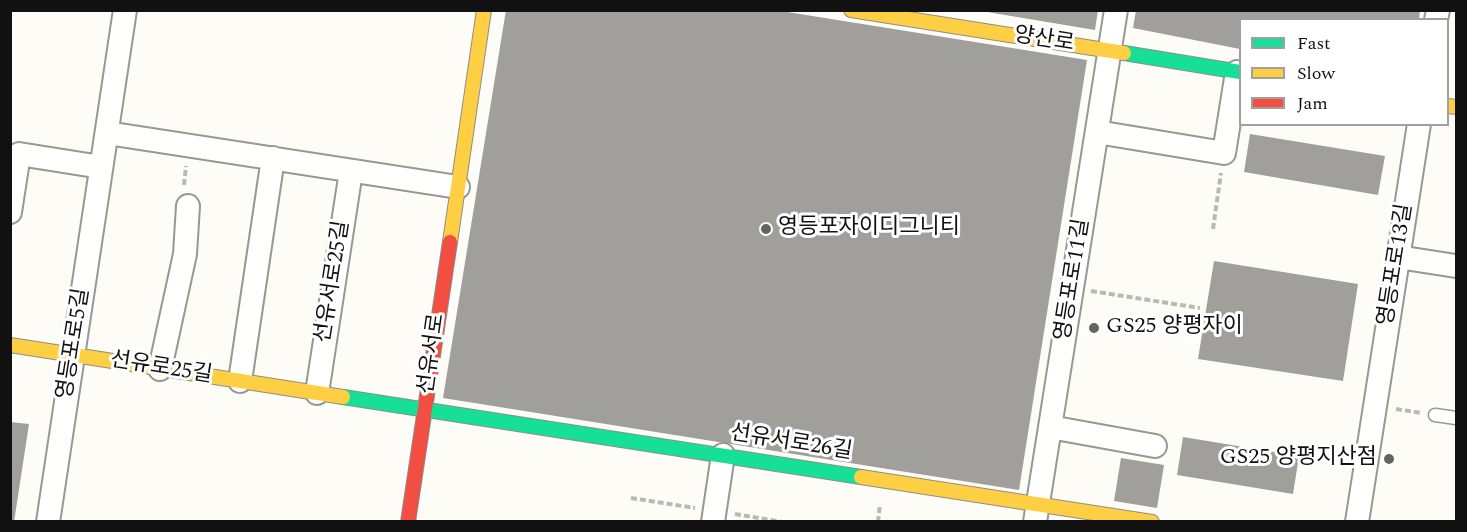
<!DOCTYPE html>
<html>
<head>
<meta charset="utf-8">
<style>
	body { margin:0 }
	#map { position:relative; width:1467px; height:532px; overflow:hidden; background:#fdfcf7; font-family:Spectral,serif }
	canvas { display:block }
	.frame { position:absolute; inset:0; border:12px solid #111; pointer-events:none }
	.legend { position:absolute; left:1239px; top:18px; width:210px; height:108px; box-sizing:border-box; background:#fff; border:2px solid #a0a0a0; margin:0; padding:8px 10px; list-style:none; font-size:18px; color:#111 }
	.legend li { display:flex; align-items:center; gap:12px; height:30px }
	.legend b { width:30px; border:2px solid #a0a0a0 }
</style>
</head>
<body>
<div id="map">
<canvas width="1467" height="532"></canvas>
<div class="frame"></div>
<ul class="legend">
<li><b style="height:8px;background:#16e098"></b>Fast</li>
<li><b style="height:8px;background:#ffcf43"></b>Slow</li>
<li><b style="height:8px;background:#f24e42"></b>Jam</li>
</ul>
</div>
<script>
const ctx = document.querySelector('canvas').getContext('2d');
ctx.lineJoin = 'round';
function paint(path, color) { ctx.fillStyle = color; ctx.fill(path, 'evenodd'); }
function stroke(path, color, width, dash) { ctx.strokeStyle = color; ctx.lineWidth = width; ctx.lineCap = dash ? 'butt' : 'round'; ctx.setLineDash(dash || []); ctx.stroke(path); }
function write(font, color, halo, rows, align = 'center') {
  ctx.font = font + ' Spectral,"Noto Sans KR",serif'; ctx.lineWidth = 6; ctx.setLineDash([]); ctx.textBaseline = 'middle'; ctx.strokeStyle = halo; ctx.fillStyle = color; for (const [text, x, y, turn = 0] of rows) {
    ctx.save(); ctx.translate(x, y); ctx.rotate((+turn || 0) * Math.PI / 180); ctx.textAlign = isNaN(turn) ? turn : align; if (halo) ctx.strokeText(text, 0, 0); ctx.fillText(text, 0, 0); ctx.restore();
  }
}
const building = new Path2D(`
	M506,10h269l312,50 -68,430 -576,-92z
	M975,10h123l-3,20z
	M1136,10h284l-1,10h-179v29l-107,-21z
	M1250,134l135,22 -7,39 -134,-23z
	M1214,261l144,23 -15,97 -145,-22z
	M10,422l19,2 -15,98h-4z
	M1183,437l116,19 -6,38 -116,-19z
	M1121,458l43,7 -7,43 -43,-7z`);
const path = new Path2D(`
	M184,185l2,-19
	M1213,229l8,-56
	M1091,291l109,17
	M1396,409l26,4
	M631,498l64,10
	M735,514l47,8
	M878,522l2,-18`);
const lane = new Path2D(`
	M1435,415l21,3`);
const street = new Path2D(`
	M1436,20l2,-10
	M1097,132l127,21 13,-81
	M107,133l351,54
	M10,212l9,-58 82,13
	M1398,257l58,9
	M160,369l25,-115 3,-48
	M240,381l33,-223
	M317,393l34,-222
	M1050,427l105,19
	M48,522l77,-512
	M713,522l10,-67
	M1035,522l81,-512
	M1357,522l62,-398`);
const fast = new Path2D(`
	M1124,53l116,19
	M343,397l518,80`);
const slow = new Path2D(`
	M851,10l273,43
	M1448,106l8,1
	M450,242l34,-232
	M10,345l333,52
	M861,477l291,45`);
const jam = new Path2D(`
	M408,522l42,-280`);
const markers = [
	[766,229,6,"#646362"],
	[1094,328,6,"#646362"],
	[1389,459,6,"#646362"]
];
const streetNames = [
	["양산로",1044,41,9],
	["영등포로13길",1397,265,-81],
	["영등포로11길",1074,280,-81],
	["선유서로25길",334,282,-81],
	["영등포로5길",75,344,-81],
	["선유서로",433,354,-82],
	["선유로25길",161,369,9],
	["선유서로26길",791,444,9]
];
const poiNames = [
	["영등포자이디그니티",778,229],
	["GS25 양평자이",1106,328],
	["GS25 양평지산점",1377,459,"right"]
];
paint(building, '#a19f9c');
stroke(lane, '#979795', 15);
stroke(street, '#979795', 26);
stroke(fast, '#8e8d8b', 16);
stroke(slow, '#8e8d8b', 16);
stroke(jam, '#8e8d8b', 16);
stroke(path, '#b9b9b8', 4, [6, 3]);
stroke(lane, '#fffffe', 12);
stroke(street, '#fffffe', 22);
stroke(fast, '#16e098', 14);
stroke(slow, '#ffcf43', 14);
stroke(jam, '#f24e42', 14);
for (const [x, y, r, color] of markers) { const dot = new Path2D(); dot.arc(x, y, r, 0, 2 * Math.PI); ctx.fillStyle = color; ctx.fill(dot); stroke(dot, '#fff', 2); }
write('22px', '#111', '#fff', streetNames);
write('22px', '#111', '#fff', poiNames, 'left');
</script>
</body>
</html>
